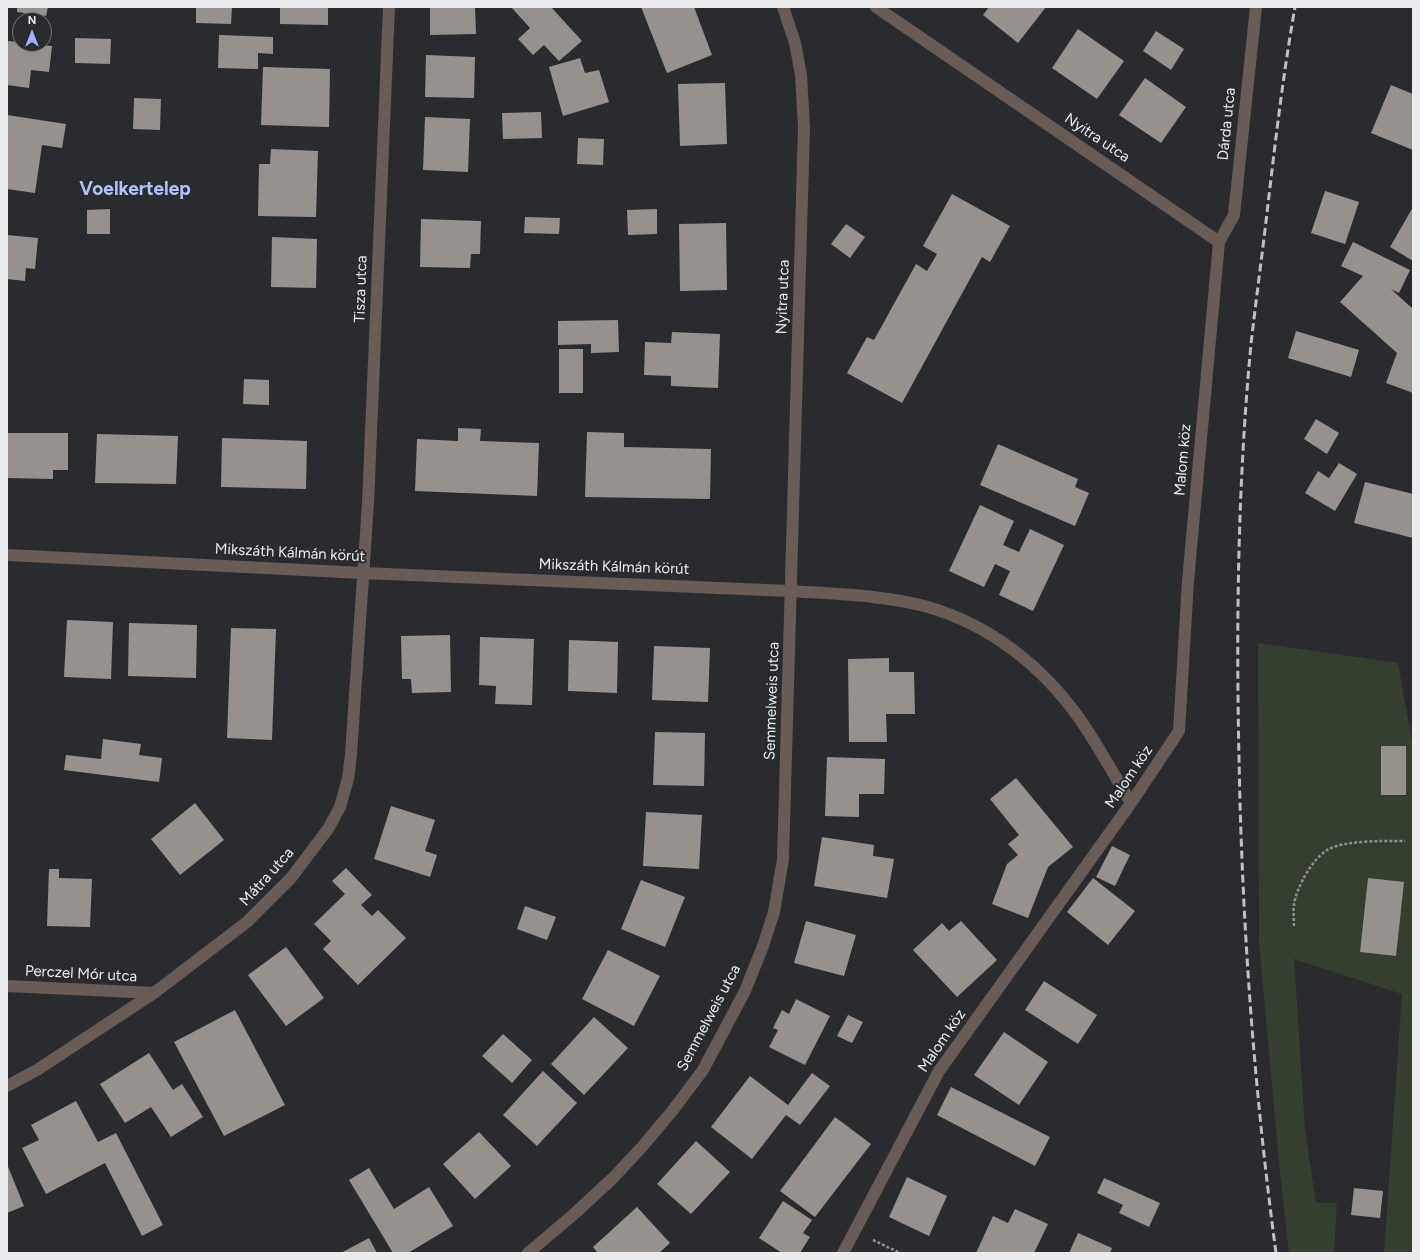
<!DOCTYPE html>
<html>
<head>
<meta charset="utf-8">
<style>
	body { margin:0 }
	#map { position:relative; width:1420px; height:1260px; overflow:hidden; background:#2a2b2f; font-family:Figtree,sans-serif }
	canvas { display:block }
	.frame { position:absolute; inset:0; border:8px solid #ececef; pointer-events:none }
	.north { position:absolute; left:12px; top:12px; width:40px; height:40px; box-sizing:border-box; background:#2a2b2f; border:1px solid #78787c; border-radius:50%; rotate:0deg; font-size:11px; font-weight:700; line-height:16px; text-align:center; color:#ececef }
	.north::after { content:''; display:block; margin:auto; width:14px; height:18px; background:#a1b3fd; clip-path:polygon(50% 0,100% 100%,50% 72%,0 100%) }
</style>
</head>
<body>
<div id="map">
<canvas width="1420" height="1260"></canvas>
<div class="frame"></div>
<div class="north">N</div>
</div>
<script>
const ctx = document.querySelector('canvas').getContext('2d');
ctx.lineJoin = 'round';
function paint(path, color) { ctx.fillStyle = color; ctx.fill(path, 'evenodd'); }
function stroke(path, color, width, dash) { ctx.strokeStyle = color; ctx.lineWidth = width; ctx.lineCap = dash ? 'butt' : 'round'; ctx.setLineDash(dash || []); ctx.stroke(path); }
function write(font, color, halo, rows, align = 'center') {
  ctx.font = font + ' Figtree,sans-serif'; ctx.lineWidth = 4; ctx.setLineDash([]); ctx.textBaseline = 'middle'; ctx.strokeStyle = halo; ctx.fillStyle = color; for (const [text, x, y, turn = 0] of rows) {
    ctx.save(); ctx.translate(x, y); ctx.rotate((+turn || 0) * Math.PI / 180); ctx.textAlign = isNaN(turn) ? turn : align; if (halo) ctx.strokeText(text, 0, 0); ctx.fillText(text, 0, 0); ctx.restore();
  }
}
const green = new Path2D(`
	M1258,643l140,20 15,84v506h-29l18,-259 -108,-35 11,170 11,74h21l-3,50h-45l-9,-80 -21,-231z`);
const building = new Path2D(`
	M17,7h31l-2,9 -29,-4z
	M196,7h36l-1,17 -35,-1z
	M280,7h48v18l-48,-1z
	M430,7h45l1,27 -46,1z
	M511,7h40l31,34 -23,20 -15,-16 -11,10 -15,-16 12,-11z
	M641,7h53l18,48 -45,18z
	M989,7h57l-28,36 -35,-28z
	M1078,29l46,32 -27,38 -45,-31z
	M1156,31l28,18 -13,21 -28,-19z
	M219,35l54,2v17l-15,-1v16l-40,-1z
	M75,38l36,1 -1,25 -35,-1z
	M7,41l13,1v2l32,2 -3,26 -18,-2 -2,18 -22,-3z
	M426,55l49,2 -1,41 -49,-1z
	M580,58l5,15 14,-3 10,32 -46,14 -14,-49z
	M263,67l67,2 -1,58 -68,-2z
	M1145,78l41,29 -25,36 -42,-28z
	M725,83l2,61 -47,2 -2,-62z
	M1391,85l22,9v56l-42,-17z
	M134,98l27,1 -1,31 -27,-1z
	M541,112l1,26 -39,1 -1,-26z
	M7,115l59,9 -4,24 -20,-3 -7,48 -28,-4z
	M425,117l45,2 -2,53 -45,-2z
	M578,138l26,1 -1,26 -26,-1z
	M271,149l47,2 -2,66 -58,-1 1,-52h11z
	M1325,191l34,11 -14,42 -34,-11z
	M952,194l58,32 -20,36 -8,-5 -80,146 -55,-30 20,-36 7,3 42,-76 11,7 10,-17 -14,-8z
	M1413,207v54l-23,-14z
	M110,209v25h-23v-24z
	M657,209v25l-29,1 -1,-25z
	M525,217l35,1 -1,16 -35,-1z
	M421,219l60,2 -1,33h-9l-1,14 -50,-1z
	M726,223l1,67 -47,1 -1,-67z
	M846,224l19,13 -15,21 -19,-14z
	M7,235l31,3 -3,31 -9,-1 -1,13 -18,-2z
	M272,237l45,2 -1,49 -45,-1z
	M1353,242l57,28 -11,23 -8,-4 22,20v84l-27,-10 11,-30 -57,-51 23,-26 -22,-10z
	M618,320l1,32 -28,1v-9l-33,1v-24z
	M1296,331l63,19 -8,27 -63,-19z
	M672,332l48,2 -2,54 -47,-2v-10l-27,-1 1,-33 26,1z
	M559,349h24v44h-24z
	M244,379l25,1v25l-26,-1z
	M1316,419l23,14 -12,21 -23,-15z
	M458,428l23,1 -1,12 59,2 -2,53 -122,-5 2,-52 41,2z
	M587,432l37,1v14l87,2 -1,50 -125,-2z
	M7,433h61v37h-15v9l-46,-1z
	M97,434l81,2 -2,48 -81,-1z
	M222,438l85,3 -1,48 -85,-2z
	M998,444l80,35 -3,8 14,6 -14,33 -95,-41z
	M1339,463l18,11 -22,37 -30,-18 13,-22 11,7z
	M1365,482l48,12v44l-59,-15z
	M980,505l34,16 -11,24 16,7 11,-23 34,16 -31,66 -34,-16 11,-24 -15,-7 -11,23 -35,-16z
	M67,620l46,2 -2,57 -47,-2z
	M129,623l68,2 -1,53 -68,-2z
	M231,628l45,1 -4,111 -45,-2z
	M450,635l1,57 -39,1 -1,-14h-9l-1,-43z
	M480,637l54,2 -2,66 -37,-1 1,-18 -17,-1z
	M569,640l49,2 -1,51 -49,-2z
	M654,646l56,2 -2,54 -56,-2z
	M889,658v14h25l1,42h-29l1,28h-38l-1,-83z
	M655,732l50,1 -1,53 -51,-1z
	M103,739l38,5 -2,11 23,3 -3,24 -95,-12 2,-15 35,4z
	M1381,746h25v49h-25z
	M827,757l58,2 -1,35h-25v23l-34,-1z
	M1016,778l57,69 -25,20 -20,51 -36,-14 15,-40 11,-9 -10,-11 11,-9 -29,-36z
	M195,803l29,37 -44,35 -29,-36z
	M391,806l44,14 -10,31 12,4 -7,22 -56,-18z
	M646,812l56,3 -3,54 -56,-3z
	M822,837l52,8 -1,11 21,3 -7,39 -73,-12z
	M1112,846l18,9 -15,31 -19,-9z
	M346,868l26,27 -11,10 11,11 6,-6 28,28 -48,47 -35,-36 8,-8 -17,-17 31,-30 -13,-13z
	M49,869h10v9l33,1 -2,48 -43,-1z
	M1093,878l42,33 -27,34 -41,-33z
	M1368,878l36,4 -8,74 -36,-4z
	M641,880l44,17 -20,50 -44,-18z
	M525,906l31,11 -9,23 -30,-11z
	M806,921l50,14 -12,41 -50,-13z
	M961,921l36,39 -40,37 -44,-47 29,-27 7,8z
	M286,947l38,51 -38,28 -38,-51z
	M608,950l52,26 -26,50 -52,-27z
	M1044,981l53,34 -19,29 -53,-34z
	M796,999l34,17 -25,49 -36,-18 9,-17 -5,-2 9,-18 7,4z
	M235,1010l50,95 -61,31 -50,-94z
	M848,1015l15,7 -11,21 -15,-7z
	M594,1017l34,31 -44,47 -33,-31z
	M1004,1032l44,30 -29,43 -45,-30z
	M503,1034l29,26 -20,23 -30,-27z
	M149,1053l24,37 9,-6 21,33 -32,20 -20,-30 -26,16 -25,-39z
	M543,1071l34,32 -40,43 -34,-31z
	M812,1073l18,13 -30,39 -14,-10 -34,44 -41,-32 39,-51 38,29z
	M951,1087l99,50 -15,29 -98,-51z
	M76,1101l22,41 18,-9 47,92 -21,11 -37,-73 -59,31 -24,-46 17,-8 -8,-15z
	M835,1117l36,27 -56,73 -35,-26z
	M479,1132l32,34 -36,33 -32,-35z
	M696,1141l34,31 -39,42 -34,-30z
	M7,1164l17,42 -17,7z
	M369,1168l25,41 35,-22 24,39 -45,27h-15l-44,-73z
	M907,1177l40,19 -18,40 -40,-19z
	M1104,1178l56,25 -11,24 -30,-14 4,-8 -26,-12z
	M1354,1188l29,3 -3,27 -29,-3z
	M783,1201l29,19 -9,13 7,4 -10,16h-18l-23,-15z
	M637,1207l33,36 -11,10h-61l-5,-6z
	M1015,1209l33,15 -14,29h-58l17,-37 15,7z
	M1078,1233l34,15 -2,5h-41z
	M369,1238l8,15h-36z`);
const path = new Path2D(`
	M1294,926c0,-7 -1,-14 0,-21 2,-17 19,-48 35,-56 18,-9 55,-8 76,-8
	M873,1240l27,13`);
const minor = new Path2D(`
	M876,7l343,235
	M7,555l356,18 427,18c46,3 94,4 138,16 62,18 114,59 151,111 19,27 35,57 52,85
	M7,986l147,7
	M7,1086l30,-16 117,-77 93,-71 44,-44 37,-49 12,-22 8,-28 3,-25 17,-251 21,-496
	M528,1253l45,-38 40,-37 29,-31 31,-37 30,-40 42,-79 18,-45 11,-34 9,-53 21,-732 -3,-52 -6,-32 -12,-36
	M843,1253l96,-182 192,-268 48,-72 9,-150 31,-339 15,-27 22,-208`);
const rail = new Path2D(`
	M1276,1253c-22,-164 -34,-329 -37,-495 -3,-138 -1,-277 12,-414 5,-44 11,-88 16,-131 8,-69 16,-138 28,-206`);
const streetNames = [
	["Dárda utca",1227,124,-84],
	["Nyitra utca",1097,138,34],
	["Tisza utca",361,289,-88],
	["Nyitra utca",783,297,-88],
	["Malom köz",1183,460,-85],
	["Mikszáth Kálmán körút",290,553,3],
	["Mikszáth Kálmán körút",614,567,2],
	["Semmelweis utca",772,701,-88],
	["Malom köz",1129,777,-56],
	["Mátra utca",267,877,-48],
	["Perczel Mór utca",81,974,3],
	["Semmelweis utca",709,1018,-62],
	["Malom köz",942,1041,-56]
];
const districtNames = [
	["Voelkertelep",135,189]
];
paint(green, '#343f30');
paint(building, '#97918e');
stroke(path, '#8f9093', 2.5, [3, 2]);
stroke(minor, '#695b55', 12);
stroke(rail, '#c0c0c3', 3, [8, 4]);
write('15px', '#ececef', '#2a2b2f', streetNames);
write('bold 19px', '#b1c0f7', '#2a2b2f', districtNames);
</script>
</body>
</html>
